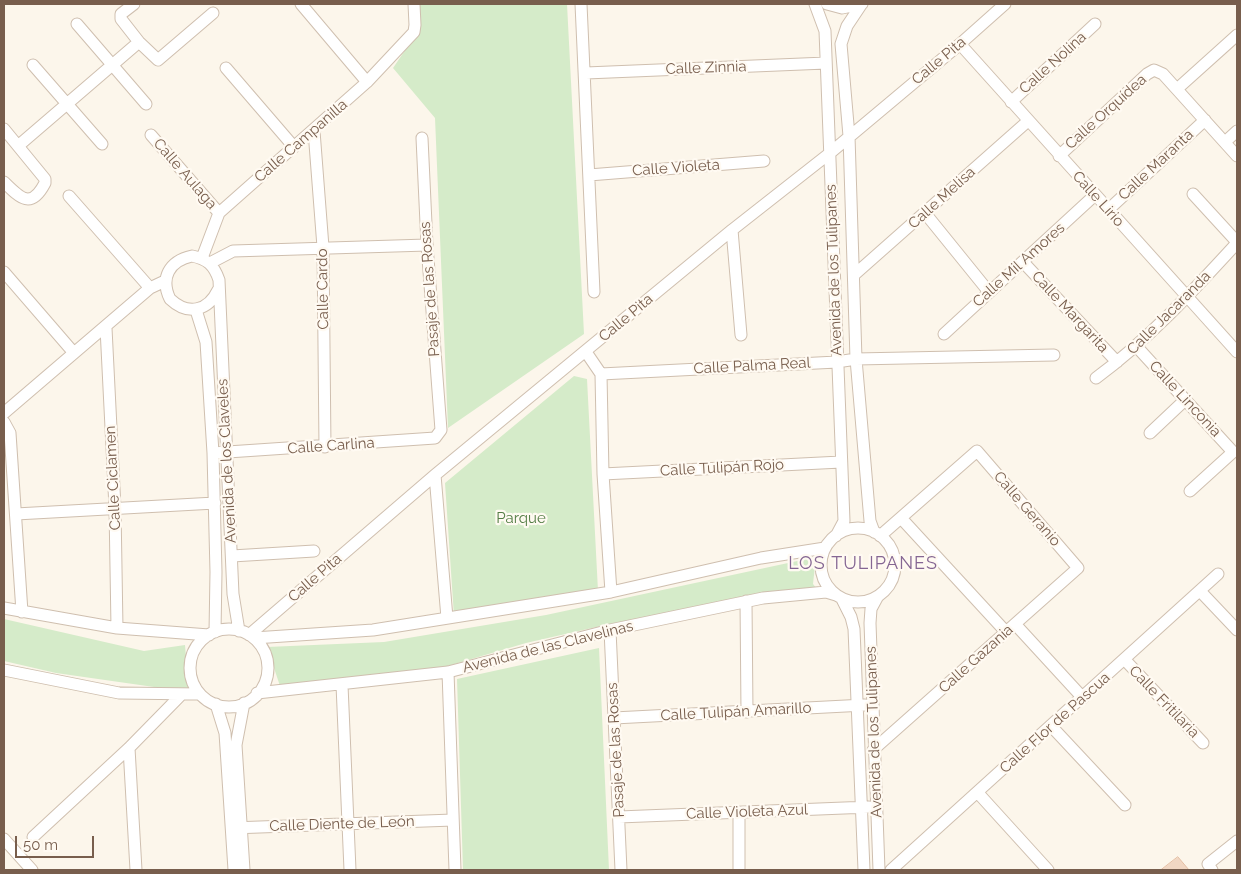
<!DOCTYPE html>
<html>
<head>
<meta charset="utf-8">
<style>
	body { margin:0 }
	#map { position:relative; width:1241px; height:874px; overflow:hidden; background:#fcf6eb; font-family:Raleway,sans-serif }
	canvas { display:block }
	.frame { position:absolute; inset:0; border:5px solid #785e4d; pointer-events:none }
	.scale { position:absolute; left:15px; top:836px; width:79px; height:22px; box-sizing:border-box; border:2px solid #785e4d; border-top:0; padding-left:6px; font-size:15px; line-height:18px; white-space:nowrap; color:#785e4d; -webkit-text-stroke:4px #fffaf2; paint-order:stroke }
</style>
</head>
<body>
<div id="map">
<canvas width="1241" height="874"></canvas>
<div class="frame"></div>
<div class="scale">50 m</div>
</div>
<script>
const ctx = document.querySelector('canvas').getContext('2d');
ctx.lineJoin = 'round';
function paint(path, color) { ctx.fillStyle = color; ctx.fill(path, 'evenodd'); }
function stroke(path, color, width, dash) { ctx.strokeStyle = color; ctx.lineWidth = width; ctx.lineCap = dash ? 'butt' : 'round'; ctx.setLineDash(dash || []); ctx.stroke(path); }
function write(font, color, halo, rows, align = 'center') {
  ctx.font = font + ' Raleway,sans-serif'; ctx.lineWidth = 4.5; ctx.setLineDash([]); ctx.textBaseline = 'middle'; ctx.strokeStyle = halo; ctx.fillStyle = color; for (const [text, x, y, turn = 0] of rows) {
    ctx.save(); ctx.translate(x, y); ctx.rotate((+turn || 0) * Math.PI / 180); ctx.textAlign = isNaN(turn) ? turn : align; if (halo) ctx.strokeText(text, 0, 0); ctx.fillText(text, 0, 0); ctx.restore();
  }
}
const green = new Path2D(`
	M419,4h148l17,330 -136,94 -13,-310 -42,-50 28,-41z
	M574,376l13,3 11,212 -144,25 -9,-133z
	M816,557l-3,27 4,5 -73,8 -139,28 -79,18 -85,25 -161,18 -13,-39 117,-5 162,-27z
	M4,619l140,32 41,-6 4,47 -133,-19 -52,-12z
	M599,648l10,222h-146l-6,-191z`);
const building = new Path2D(`
	M1178,857l11,13h-28z`);
const minor = new Path2D(`
	M134,4l-13,10v5l18,23 19,18 55,-47
	M301,4l66,78
	M581,4l13,288
	M815,4l10,27 19,490 -8,15
	M827,4l15,4 20,-4
	M861,5l-14,21 -6,18 8,92 7,223 14,162 4,11
	M77,24l69,80
	M960,44l277,308
	M33,65l69,79
	M226,68l68,79
	M586,73l240,-10
	M1177,89l60,-54
	M1011,102l84,-78
	M4,129l41,50v4c-14,27 -25,15 -41,-1
	M314,131l9,116 2,200
	M151,135l68,78
	M1225,142l12,-11
	M18,146l121,-104
	M1059,156l88,-82 7,-4 9,4 74,82
	M589,175l175,-14
	M1193,194l44,48
	M69,196l81,92
	M1108,210l97,-90
	M925,213l64,79
	M732,230l9,105
	M202,258l17,-45 148,-131 47,-50 1,-7 -1,-21
	M1023,262l94,100
	M210,263l23,-12 194,-6
	M4,272l70,81
	M854,275l174,-154
	M218,290c-10,21 -30,26 -48,9 -10,-21 -1,-38 22,-43 15,3 22,9 27,24l14,314 6,37
	M196,310l10,32 7,111 3,119 -1,60
	M106,328l9,180 2,120
	M944,334l151,-139
	M1137,347l96,105 -43,39
	M586,352l15,22 2,100 8,118
	M601,374l236,-12 19,-3 198,-4
	M1096,378c53,-39 97,-87 141,-135
	M4,413l146,-125 15,-7
	M4,422l6,11 12,179
	M1150,433l35,-33
	M213,453l222,-15 6,-8 -14,-185 -5,-107
	M603,474l238,-12
	M435,475l12,143
	M16,514l199,-11
	M901,518l105,114
	M821 565a37 37 0 1 1 74 0a37 37 0 1 1-74 0Z
	M232,556l82,-5
	M1200,591l37,39
	M878,596l-7,13 -1,14 9,247
	M842,599l9,18 3,12 10,241
	M746,601l1,111
	M4,608l113,20 92,7
	M1015,624l68,74
	M190 668a39 39 0 1 1 78 0a39 39 0 1 1-78 0Z
	M610,630l11,240
	M249,635l186,-160 297,-245 98,-77 130,-109 45,-40
	M254,638l119,-8 238,-38 150,-34 64,-10
	M1125,660l78,83
	M4,670l115,23 81,1
	M448,672l7,198
	M342,685l8,185
	M257,693l191,-21 162,-42 153,-32 63,-6 10,3
	M216,704l9,29 9,137
	M614,718l251,-13
	M1052,727l73,78
	M129,748l7,122
	M873,750l205,-182 -101,-117 -97,85
	M978,793l70,77
	M739,812v58
	M619,817l250,-10
	M232,828l221,-8
	M33,837l96,-89 52,-53
	M4,839l28,31
	M244,870l-8,-125 8,-42
	M891,870l327,-296
	M1212,870l-4,-6 29,-23`);
const streetNames = [
	["Calle Pita",939,61,-40],
	["Calle Nolina",1053,63,-42],
	["Calle Zinnia",706,68,-2],
	["Calle Orquídea",1106,112,-42],
	["Calle Campanilla",301,141,-41],
	["Calle Maranta",1156,165,-43],
	["Calle Violeta",676,168,-4],
	["Calle Aulaga",185,174,49],
	["Calle Melisa",942,198,-42],
	["Calle Lirio",1098,199,48],
	["Calle Mil Amores",1019,265,-42],
	["Avenida de los Tulipanes",834,270,-92],
	["Calle Cardo",323,289,-91],
	["Pasaje de las Rosas",430,289,-94],
	["Calle Margarita",1070,312,47],
	["Calle Jacaranda",1169,313,-45],
	["Calle Pita",626,318,-40],
	["Calle Palma Real",752,366,-3],
	["Calle Linconia",1185,399,47],
	["Calle Carlina",331,446,-4],
	["Avenida de los Claveles",227,461,-93],
	["Calle Tulipán Rojo",722,468,-3],
	["Calle Ciclamen",113,478,-93],
	["Calle Geranio",1027,509,49],
	["Calle Pita",315,578,-41],
	["Avenida de las Clavelinas",548,647,-14],
	["Calle Gazania",976,659,-42],
	["Calle Fritilaria",1164,702,46],
	["Calle Tulipán Amarillo",736,712,-3],
	["Calle Flor de Pascua",1055,723,-42],
	["Avenida de los Tulipanes",874,732,-92],
	["Pasaje de las Rosas",616,750,-93],
	["Calle Violeta Azul",747,812,-2],
	["Calle Diente de León",342,824,-2]
];
const parkNames = [
	["Parque",521,518]
];
const quarterNames = [
	["LOS TULIPANES",863,564]
];
paint(green, '#d5ebc9');
paint(building, '#f1d7c3');
stroke(building, '#e4bea3', 1);
stroke(minor, '#cfbfaf', 13);
stroke(minor, '#fff', 11);
write('15px', '#785e4d', '#fffaf2', streetNames);
write('15px', '#547d45', '#fffaf2', parkNames);
ctx.letterSpacing = '1px';
write('18px', '#856693', '#fffaf2', quarterNames);
ctx.letterSpacing = '0px';
</script>
</body>
</html>
